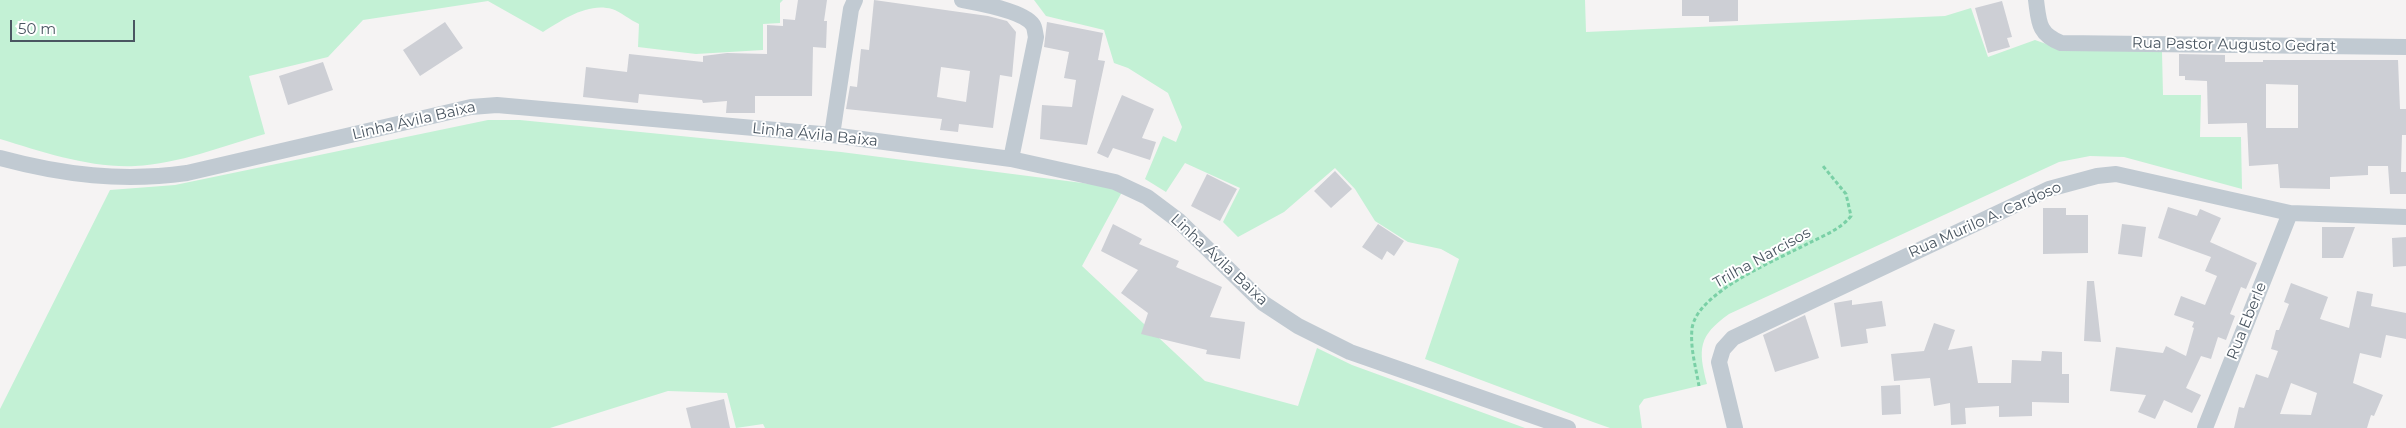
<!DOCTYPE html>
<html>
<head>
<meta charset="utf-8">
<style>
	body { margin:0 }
	#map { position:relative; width:2406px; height:428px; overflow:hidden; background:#f5f3f3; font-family:Montserrat,sans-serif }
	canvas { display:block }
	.scale { position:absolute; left:10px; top:20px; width:125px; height:22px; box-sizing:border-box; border:2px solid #4a5661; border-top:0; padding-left:6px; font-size:15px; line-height:18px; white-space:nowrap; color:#4a5661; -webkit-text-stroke:4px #fff; paint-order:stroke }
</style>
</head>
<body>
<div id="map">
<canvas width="2406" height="428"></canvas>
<div class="scale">50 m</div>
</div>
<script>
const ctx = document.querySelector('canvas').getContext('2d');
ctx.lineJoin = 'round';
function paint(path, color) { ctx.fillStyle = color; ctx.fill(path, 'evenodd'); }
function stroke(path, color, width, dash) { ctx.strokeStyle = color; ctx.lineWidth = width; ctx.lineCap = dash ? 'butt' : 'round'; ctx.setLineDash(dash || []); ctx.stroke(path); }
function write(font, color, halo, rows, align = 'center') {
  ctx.font = font + ' Montserrat,sans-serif'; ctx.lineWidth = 4; ctx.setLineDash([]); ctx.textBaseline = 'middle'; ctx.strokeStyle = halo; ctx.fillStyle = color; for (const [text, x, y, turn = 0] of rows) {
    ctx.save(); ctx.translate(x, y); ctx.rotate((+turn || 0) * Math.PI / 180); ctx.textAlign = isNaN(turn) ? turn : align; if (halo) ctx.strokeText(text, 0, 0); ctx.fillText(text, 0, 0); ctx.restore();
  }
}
const green = new Path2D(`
	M0,0h783l-3,3v20l-17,1v26l-67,4 -58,-7 1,-23c-9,-4 -18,-12 -27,-15 -24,-7 -50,11 -69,23l-55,-31 -125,19 -35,37 -79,19 16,58c-42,12 -86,30 -130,32 -46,2 -92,-14 -135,-27z
	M1034,0h551l1,32 359,-16 26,-8 17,49 47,-17 17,6 110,6 1,43h38l-1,42h41l1,52 -118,-32 -34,-1 -31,6 -330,152c-31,22 -31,35 -22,70l-63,15 -5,7 3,22h-32l-17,-6 -168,-63 34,-100 -18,-10 -33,-7 -33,-21 -20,-32 -20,-21 -51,44 -46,25 -15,-15 17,-34 -55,-25 -19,29 -21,-13 18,-43 13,6 6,-15 -14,-34 -40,-25 -14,-5 -10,-33 -58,-14z
	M488,120h32l321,32 265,34 16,6 -40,74 123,115 93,25 19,-58 35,17 173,63h-760l-2,-4 -27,4 -9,-35 -59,-2 -118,37h-550v-19l110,-219 65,-5z`);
const building = new Path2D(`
	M798,0h29l-3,21h3l-1,27 -13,-1 -1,49h-57v17h-29l1,-12 -24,2 -1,-3 -63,-6 -1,9 -55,-6 3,-30 41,5 2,-18 74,8v-6l24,-3 40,1v-29l16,1v-7l12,1z
	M874,0l114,16 19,5 9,11 -4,45 -12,-2 -7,53 -34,-4 -1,8 -18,-2 2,-11 -96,-10 4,-23 7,1 4,-38 8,1zM941,67l29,4 -4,31 -29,-5z
	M1682,0h56v21l-29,1v-6h-27z
	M2002,1l10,36 -5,1 3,9 -22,6 -13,-45z
	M445,22l18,26 -43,28 -17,-26z
	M1047,22l56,11 -5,27 7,1 -18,84 -47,-6 2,-34 30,2 4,-27 -12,-2 5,-26 -25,-5z
	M2179,54l46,1v7h38v-2h135l2,49h6v26h-4l-1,37h5v22h-16l-2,-28h-20v9l-38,2v12l-50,-1 -2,-24 -29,2 -2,-43 -39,1 -1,-43 -22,-1v-4h-6zM2266,84l32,1v43h-32z
	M323,62l10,28 -45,15 -9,-29z
	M1122,95l32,14 -12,29 14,4 -6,18 -37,-12 -5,10 -11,-5z
	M1335,171l17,18 -21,19 -17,-17z
	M1207,174l30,15 -17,32 -29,-15z
	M2168,207l29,9 3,-7 21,9 -11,24 47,21 -11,26 -5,-2 -11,27 5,2 -9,24 -8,-3 -7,22 -10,-3 -15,32 15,7 -9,18 -28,-13 -9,19 -17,-7 8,-17 -36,-4 6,-44 47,6 3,-7 20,10 8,-28 -2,-1 2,-5 -20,-7 7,-19 24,9 12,-29 -12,-5 6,-14 -53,-19z
	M2043,208h23v7h22v38l-45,1z
	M1113,224l29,15 -3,5 40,17 -3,6 46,20 -12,30 35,5 -5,37 -34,-5 1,-4 -66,-16 7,-21 -27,-20 17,-23 -37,-19z
	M1378,224l26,17 -10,15 -7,-5 -5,9 -20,-13z
	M2122,224l24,3 -4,30 -24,-3z
	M2322,227h33l-12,31h-21z
	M2406,237v29l-13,1 -1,-29z
	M2087,281h7l7,61 -17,-1z
	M2291,283l37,14 -8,22 29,9 8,-37 16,3 -2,12 35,7v26l-20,-4 -5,23 -21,-5 -7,30 30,12 -9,21 -3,-1 -4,13h-133l5,-21 5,1 12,-34 12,4 10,-27 -7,-2 5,-19h3l10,-26 -5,-2zM2291,383l26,10 -6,22 -31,-1z
	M1852,300v5l30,-4 4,25 -20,3 2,14 -27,4 -7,-44z
	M1805,315l14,43 -44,14 -12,-37z
	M1934,323l21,7 -7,20 24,-4 6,37h33l1,-23 29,1 1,-10 20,1v22h7v29l-37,-1v14l-33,1v-11l-34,2 1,16 -15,1 -1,-22 -16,3 -4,-28 -36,3 -3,-27 33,-3z
	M1900,385l1,29 -19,1 -1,-29z
	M724,399l6,29h-39l-5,-20z`);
const path = new Path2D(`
	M1699,386c-3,-18 -9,-38 -7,-57 4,-37 87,-70 117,-86 14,-7 32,-14 42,-27l-5,-22 -23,-28`);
const minor = new Path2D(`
	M962,0c16,3 62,11 71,25 2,3 2,8 3,12l-25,122
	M2036,0c3,22 2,34 25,43l345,4
	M832,135l19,-126 4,-9
	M0,158c63,17 122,24 187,15l284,-66 26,-2 335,30 179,24 104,23 32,15 32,24 84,82 35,23 52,26 218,76
	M1735,428l-16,-66 4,-13 10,-11 316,-149 48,-13 19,-2 174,39 116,4
	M2205,428l85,-215`);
const streetNames = [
	["Rua Pastor Augusto Gedrat",2234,45,1],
	["Linha Ávila Baixa",414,121,-13],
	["Linha Ávila Baixa",815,135,6],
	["Rua Murilo A. Cardoso",1985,220,-24],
	["Trilha Narcisos",1762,258,-29],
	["Linha Ávila Baixa",1219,260,43],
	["Rua Eberle",2247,321,-68]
];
paint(green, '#c3f1d5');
paint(building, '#cdcfd5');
stroke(path, '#7ad0a6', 3, [4, 2.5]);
stroke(minor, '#c1cad2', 16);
write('15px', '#4a5661', '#fff', streetNames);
</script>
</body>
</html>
